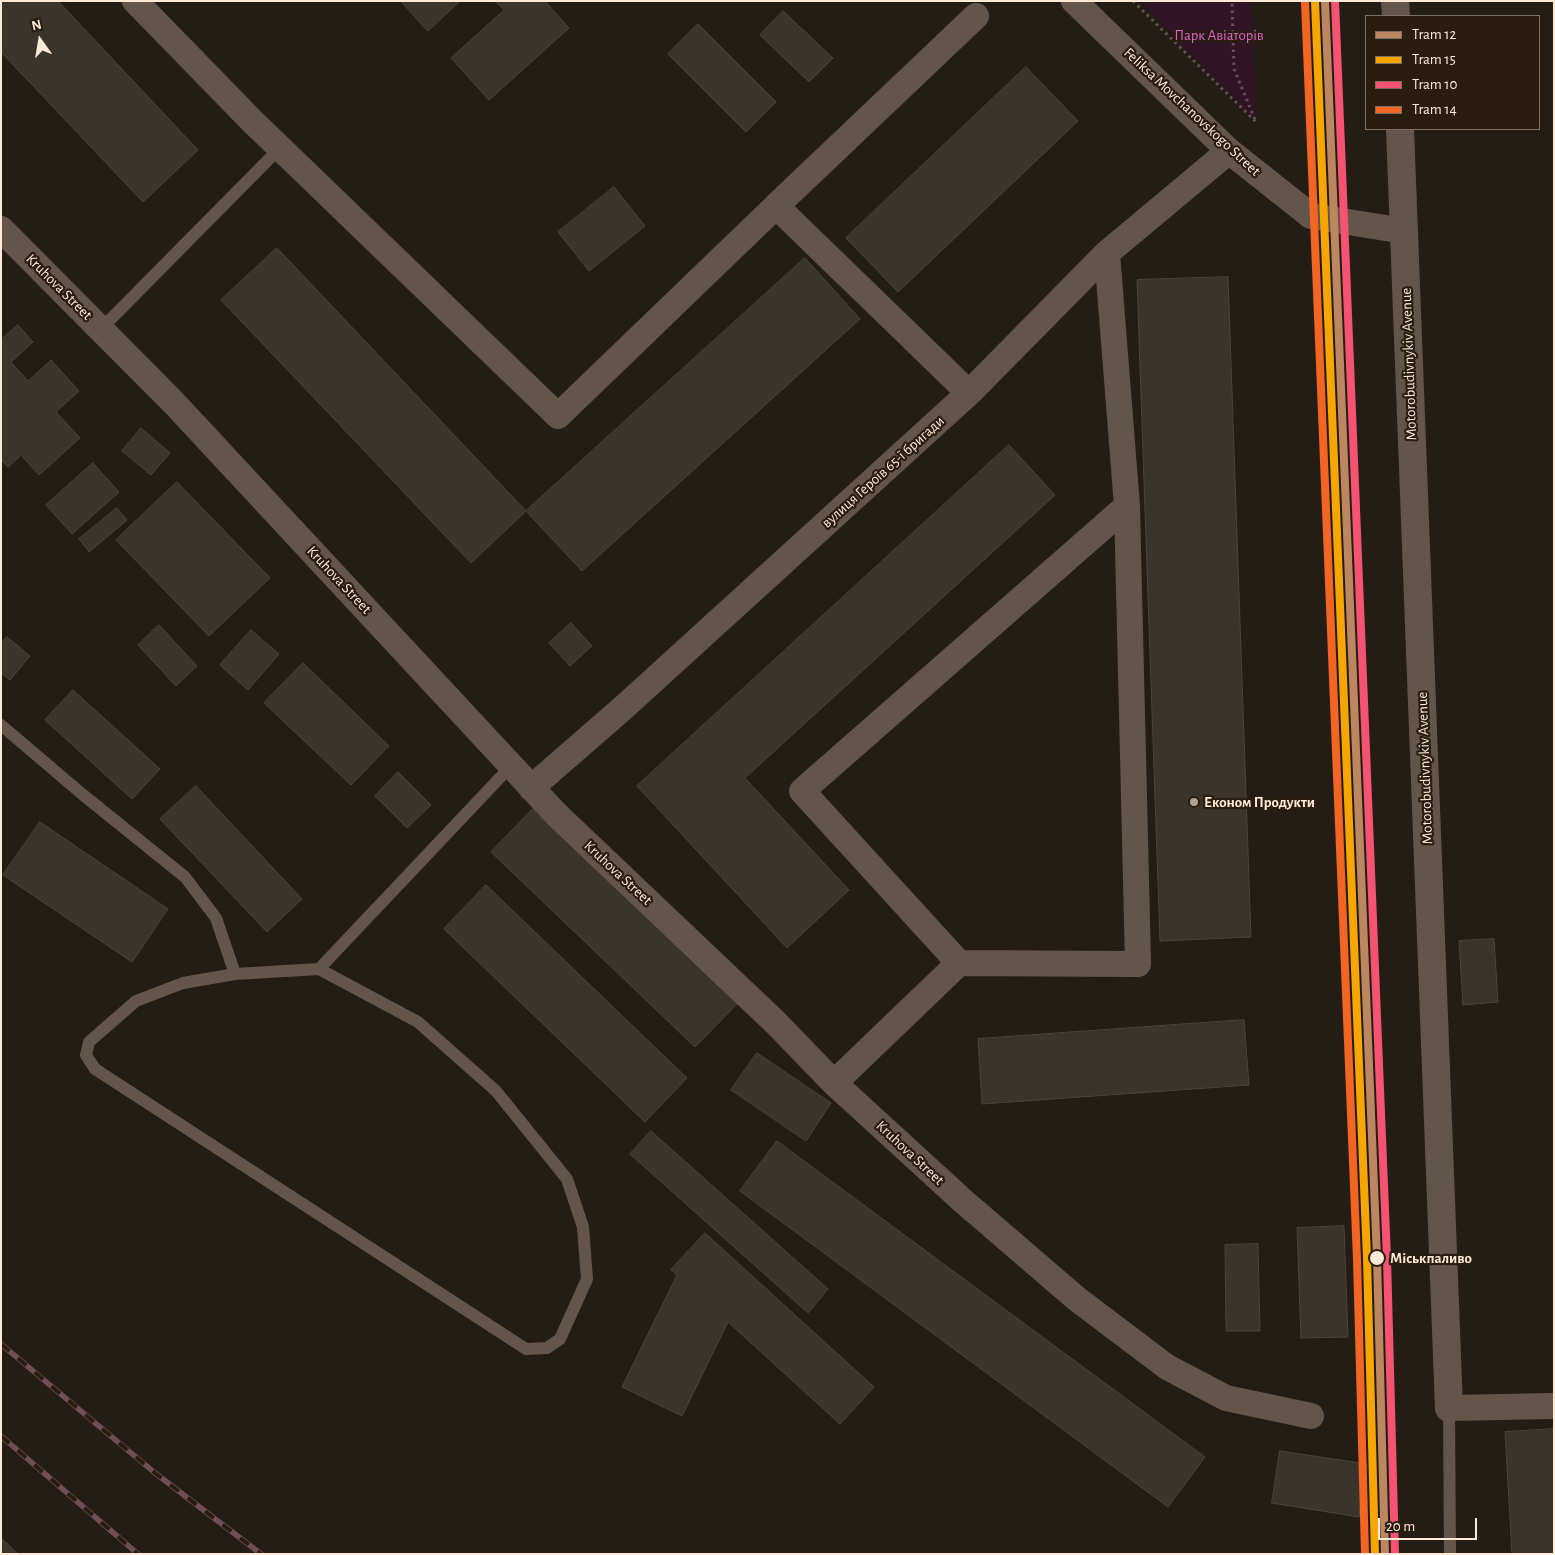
<!DOCTYPE html>
<html>
<head>
<meta charset="utf-8">
<style>
	body { margin:0 }
	#map { position:relative; width:1555px; height:1555px; overflow:hidden; background:#231d16; font-family:"Alegreya Sans",sans-serif }
	canvas { display:block }
	.frame { position:absolute; inset:0; border:2px solid #ffead8; pointer-events:none }
	.legend { position:absolute; left:1365px; top:15px; width:175px; height:115px; box-sizing:border-box; background:#291d10; border:1px solid #7f6f60; margin:0; padding:6px 9px; list-style:none; font-size:15px; color:#ffead8 }
	.legend li { display:flex; align-items:center; gap:10px; height:25px }
	.legend b { width:25px; border:1px solid #7f6f60 }
	.north { position:absolute; left:15px; top:15px; width:50px; height:50px; -webkit-text-stroke:4px #291d10; paint-order:stroke; rotate:347deg; font-size:14px; font-weight:700; line-height:20px; text-align:center; color:#ffead8 }
	.north::after { content:''; display:block; margin:auto; width:18px; height:22px; background:#ffead8; clip-path:polygon(50% 0,100% 100%,50% 72%,0 100%) }
	.scale { position:absolute; left:1378px; top:1518px; width:99px; height:22px; box-sizing:border-box; border:2px solid #ffead8; border-top:0; padding-left:6px; font-size:15px; line-height:18px; white-space:nowrap; color:#ffead8; -webkit-text-stroke:4px #291d10; paint-order:stroke }
</style>
</head>
<body>
<div id="map">
<canvas width="1555" height="1555"></canvas>
<div class="frame"></div>
<ul class="legend">
<li><b style="height:6px;background:#bb8660"></b>Tram 12</li>
<li><b style="height:6px;background:#f7a600"></b>Tram 15</li>
<li><b style="height:6px;background:#f65372"></b>Tram 10</li>
<li><b style="height:6px;background:#f26522"></b>Tram 14</li>
</ul>
<div class="north">N</div>
<div class="scale">20 m</div>
</div>
<script>
const ctx = document.querySelector('canvas').getContext('2d');
ctx.lineJoin = 'round';
function paint(path, color) { ctx.fillStyle = color; ctx.fill(path, 'evenodd'); }
function stroke(path, color, width, dash) { ctx.strokeStyle = color; ctx.lineWidth = width; ctx.lineCap = dash ? 'butt' : 'round'; ctx.setLineDash(dash || []); ctx.stroke(path); }
function write(font, color, halo, rows, align = 'center') {
  ctx.font = font + ' "Alegreya Sans",sans-serif'; ctx.lineWidth = 4.5; ctx.setLineDash([]); ctx.textBaseline = 'middle'; ctx.strokeStyle = halo; ctx.fillStyle = color; for (const [text, x, y, turn = 0] of rows) {
    ctx.save(); ctx.translate(x, y); ctx.rotate((+turn || 0) * Math.PI / 180); ctx.textAlign = isNaN(turn) ? turn : align; if (halo) ctx.strokeText(text, 0, 0); ctx.fillText(text, 0, 0); ctx.restore();
  }
}
const green = new Path2D(`
	M1141,1h110l5,121z`);
const building = new Path2D(`
	M1,1h57l140,149 -55,52 -142,-150z
	M401,1h59l-32,30z
	M495,1h50l24,27 -80,72 -38,-42 53,-48z
	M783,11l50,47 -24,24 -49,-47z
	M698,24l78,78 -30,30 -78,-78z
	M1026,67l52,54 -180,171 -52,-54z
	M614,187l31,39 -56,45 -31,-39z
	M277,248l249,263 -55,52 -250,-263z
	M805,258l55,61 -278,252 -56,-60z
	M1228,277l23,660 -91,4 -23,-661z
	M18,325l15,17 -22,20 17,19 23,-21 28,31 -23,21 24,26 -41,37 -18,-20 -13,12 -7,-7v-120z
	M141,428l29,25 -19,22 -29,-24z
	M1009,445l46,50 -310,283 104,112 -62,58 -150,-162z
	M93,463l26,29 -47,42 -26,-29z
	M177,482l93,96 -61,58 -93,-96z
	M117,508l10,12 -38,32 -10,-13z
	M571,623l21,23 -22,20 -21,-23z
	M159,625l38,41 -21,20 -38,-41z
	M251,630l28,24 -31,36 -28,-25z
	M7,637l23,19 -20,24 -9,-7v-29z
	M303,663l86,83 -38,39 -87,-82z
	M73,690l87,79 -28,30 -87,-79z
	M398,772l33,33 -24,23 -32,-32z
	M196,786l106,113 -35,33 -107,-113z
	M533,809l204,195 -42,43 -204,-195z
	M40,822l128,87 -36,53 -129,-87z
	M486,885l201,193 -42,44 -201,-193z
	M1494,939l4,63 -35,3 -4,-64z
	M1244,1020l5,65 -267,19 -4,-65z
	M757,1053l74,50 -25,38 -75,-51z
	M651,1131l177,158 -20,24 -178,-159z
	M777,1141l428,316 -37,50 -428,-316z
	M1344,1226l4,111 -47,1 -4,-110z
	M705,1233l169,154 -34,37 -112,-102 -46,94 -60,-29 55,-112 -6,-5z
	M1258,1244l2,87h-34l-1,-86z
	M1554,1429v125h-42l-7,-122z
	M1280,1451l87,13 -8,53 -87,-14z
	M1,1538l17,16h-17z`);
const path = new Path2D(`
	M1133,1l123,121 -22,-53 -2,-68`);
const service = new Path2D(`
	M101,329l179,-181
	M1,725l81,69 103,83 31,41 19,56
	M319,969l-84,5 -52,9 -47,18 -47,41 -3,13 9,14 431,280 21,-1 13,-9 27,-60 -4,-52 -16,-48 -71,-88 -78,-69 -99,-53 192,-203
	M1449,1408l1,146`);
const minor = new Path2D(`
	M135,1l117,120 306,295 218,-210 193,187
	M1074,1l155,150 82,65 93,15
	M776,206l200,-190
	M1,229l173,174 383,412 219,208 58,60 129,118 114,98 90,68 59,31 85,18
	M531,788l92,-80 346,-315 138,-140 122,-102
	M959,963l-157,-172 325,-285
	M834,1083l125,-120 179,1 -11,-458 -20,-253
	M1449,1408l105,-2`);
const tertiary = new Path2D(`
	M1395,1l1,15
	M1400,129l49,1279`);
const rail = new Path2D(`
	M1,1344l154,129 106,81
	M1,1436l137,118`);
const tram1 = new Path2D(`
	M1325,1l52,1257 8,296`);
const tram2 = new Path2D(`
	M1315,1l52,1257 8,296`);
const tram3 = new Path2D(`
	M1335,1l52,1257 8,296`);
const tram4 = new Path2D(`
	M1305,2l52,1257 8,295`);
const markers = [
	[1194,802,5,"#b2a294"],
	[1377,1258,8,"#ffead8"]
];
const parkNames = [
	["Парк Авіаторів",1219,35]
];
const streetNames = [
	["Feliksa Movchanovskogo Street",1192,112,43],
	["Kruhova Street",59,287,45],
	["Motorobudivnykiv Avenue",1409,364,-92],
	["вулиця Героїв 65-ї бригади",883,472,-42],
	["Kruhova Street",339,580,47],
	["Motorobudivnykiv Avenue",1425,768,-92],
	["Kruhova Street",618,873,43],
	["Kruhova Street",910,1153,43]
];
const poiNames = [
	["Економ Продукти",1204,802]
];
const stopNames = [
	["Міськпаливо",1390,1258]
];
paint(green, '#311426');
paint(building, '#3a342b');
stroke(building, '#4c4438', 1);
stroke(path, '#665053', 3, [2.5, 4]);
stroke(service, '#64554b', 12);
stroke(minor, '#64554b', 26);
stroke(tertiary, '#64554b', 28);
stroke(rail, '#704e56', 5.5);
stroke(rail, '#291d10', 4, [11]);
stroke(tram1, '#bb8660', 8);
stroke(tram2, '#f7a600', 8);
stroke(tram3, '#f65372', 8);
stroke(tram4, '#f26522', 8);
for (const [x, y, r, color] of markers) { const dot = new Path2D(); dot.arc(x, y, r, 0, 2 * Math.PI); ctx.fillStyle = color; ctx.fill(dot); stroke(dot, '#291d10', 2); }
write('15px', '#e063d3', '#291d10', parkNames);
write('15px', '#ffead8', '#291d10', streetNames);
write('bold 15px', '#ffead8', '#291d10', poiNames, 'left');
write('bold 15px', '#ffead8', '#291d10', stopNames, 'left');
</script>
</body>
</html>
